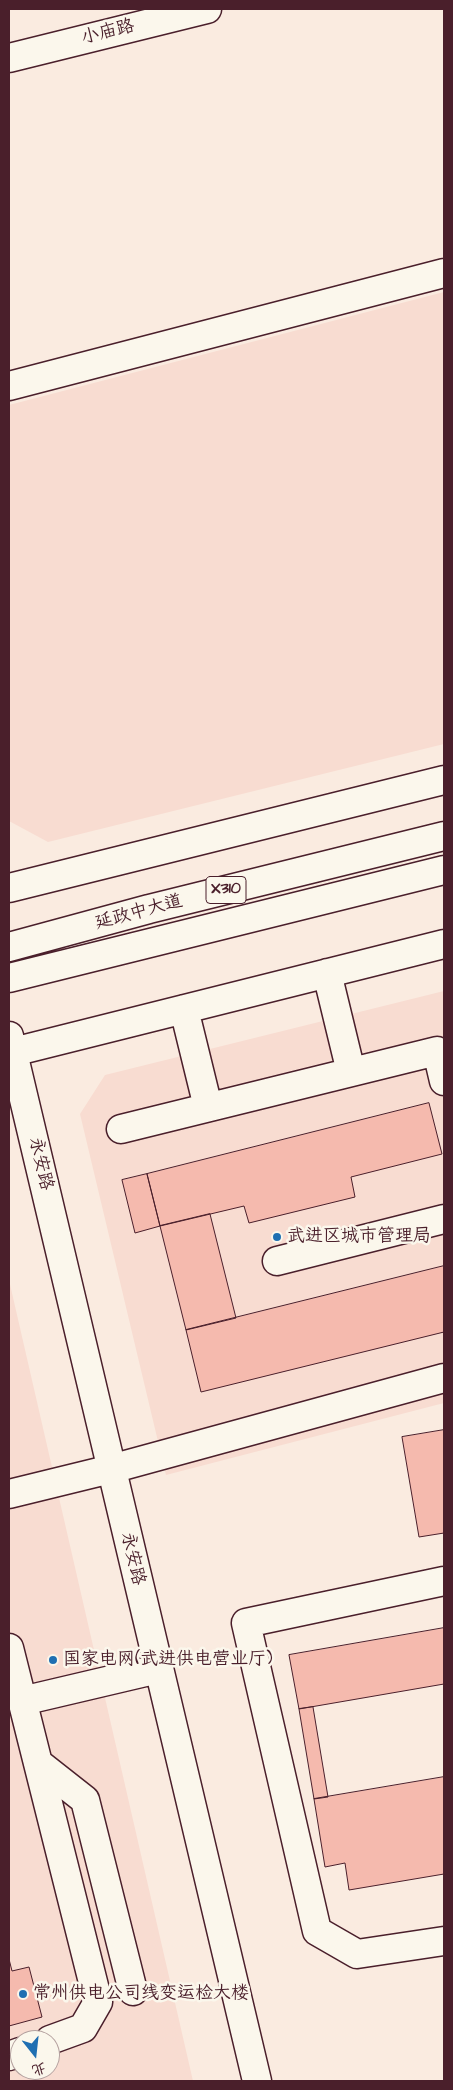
<!DOCTYPE html>
<html>
<head>
<meta charset="utf-8">
<style>
	body { margin:0 }
	#map { position:relative; width:453px; height:2090px; overflow:hidden; background:#faebe0; font-family:"Architects Daughter","LXGW WenKai TC",sans-serif }
	canvas { display:block }
	.frame { position:absolute; inset:0; border:10px solid #4a1f2b; pointer-events:none }
	.north { position:absolute; left:10px; top:2030px; width:50px; height:50px; box-sizing:border-box; background:#fbf7ec; border:1px solid #b4a19f; border-radius:50%; rotate:164deg; font-size:14px; font-weight:700; line-height:20px; text-align:center; color:#4a1f2b }
	.north::after { content:''; display:block; margin:auto; width:18px; height:22px; background:#1f6fb2; clip-path:polygon(50% 0,100% 100%,50% 72%,0 100%) }
</style>
</head>
<body>
<div id="map">
<canvas width="453" height="2090"></canvas>
<div class="frame"></div>
<div class="north">北</div>
</div>
<script>
const ctx = document.querySelector('canvas').getContext('2d');
ctx.lineJoin = 'round';
function paint(path, color) { ctx.fillStyle = color; ctx.fill(path, 'evenodd'); }
function stroke(path, color, width, dash) { ctx.strokeStyle = color; ctx.lineWidth = width; ctx.lineCap = dash ? 'butt' : 'round'; ctx.setLineDash(dash || []); ctx.stroke(path); }
function write(font, color, halo, rows, align = 'center') {
  ctx.font = font + ' "Architects Daughter","LXGW WenKai TC",sans-serif'; ctx.lineWidth = 5; ctx.setLineDash([]); ctx.textBaseline = 'middle'; ctx.strokeStyle = halo; ctx.fillStyle = color; for (const [text, x, y, turn = 0] of rows) {
    ctx.save(); ctx.translate(x, y); ctx.rotate((+turn || 0) * Math.PI / 180); ctx.textAlign = isNaN(turn) ? turn : align; if (halo) ctx.strokeText(text, 0, 0); ctx.fillText(text, 0, 0); ctx.restore();
  }
}
const built = new Path2D(`
	M444,292v452l-396,98 -39,-21v-416z
	M444,991v412l-278,72 -86,-361 25,-39z
	M9,1280l184,801h-184zM20,2040h30v30h-30z`);
const building = new Path2D(`
	M429,1103l13,51 -91,23 4,20 -106,26 -5,-17 -84,20 -13,-52z
	M147,1174l13,52 -25,7 -13,-53z
	M210,1214l26,104 -50,12 -26,-104z
	M444,1266v66l-243,60 -15,-62z
	M444,1430v103l-25,4 -17,-100z
	M444,1628v56l-145,25 -10,-54z
	M313,1707l15,90 -14,2 -15,-90z
	M444,1777v97l-95,16 -4,-27 -20,4 -11,-68z
	M9,1959l3,12 17,-4 13,50 -33,9z`);
const minor = new Path2D(`
	M9,58l198,-49
	M9,386l435,-113
	M9,888l435,-108
	M327,973l24,99
	M184,1009l24,98
	M9,1036l248,1045
	M9,1053l435,-109
	M121,1129l316,-78 7,30
	M277,1261l167,-42
	M9,1494l102,-25 333,-91
	M444,1581l-198,42 71,308 40,23 87,-13
	M9,1648l89,354 -15,26 -33,12
	M22,1701l136,-32
	M38,1763l47,37 48,191
	M9,2056l11,-4`);
const major = new Path2D(`
	M9,947l140,-38 295,-73
	M9,978l435,-108`);
const markers = [
	[277,1237,5,"#1f6fb2"],
	[53,1660,5,"#1f6fb2"],
	[23,1994,5,"#1f6fb2"]
];
const shields = [
	[226,890,40]
];
const shieldNames = [
	["X310",226,890]
];
const streetNames = [
	["小庙路",108,33,-14],
	["延政中大道",139,913,-15],
	["永安路",40,1164,77],
	["永安路",132,1559,77]
];
const poiNames = [
	["武进区城市管理局",287,1237],
	["国家电网(武进供电营业厅)",63,1660],
	["常州供电公司线变运检大楼",33,1994]
];
paint(built, '#f8dcd1');
paint(building, '#f5baae');
stroke(building, '#4a1f2b', 1);
stroke(minor, '#4a1f2b', 31);
stroke(major, '#4a1f2b', 31);
stroke(minor, '#fbf7ec', 28);
stroke(major, '#fbf7ec', 28);
for (const [x, y, r, color] of markers) { const dot = new Path2D(); dot.arc(x, y, r, 0, 2 * Math.PI); ctx.fillStyle = color; ctx.fill(dot); stroke(dot, '#fbf7ec', 2); }
for (const [x, y, w] of shields) { const box = new Path2D(); box.roundRect(x - w / 2, y - 13.5, w, 27, 4); ctx.fillStyle = '#fbf7ec'; ctx.fill(box); stroke(box, '#4a1f2b', 1); }
write('bold 16px', '#4a1f2b', null, shieldNames);
write('18px', '#4a1f2b', '#fbf7ec', streetNames);
write('18px', '#4a1f2b', '#fbf7ec', poiNames, 'left');
</script>
</body>
</html>
